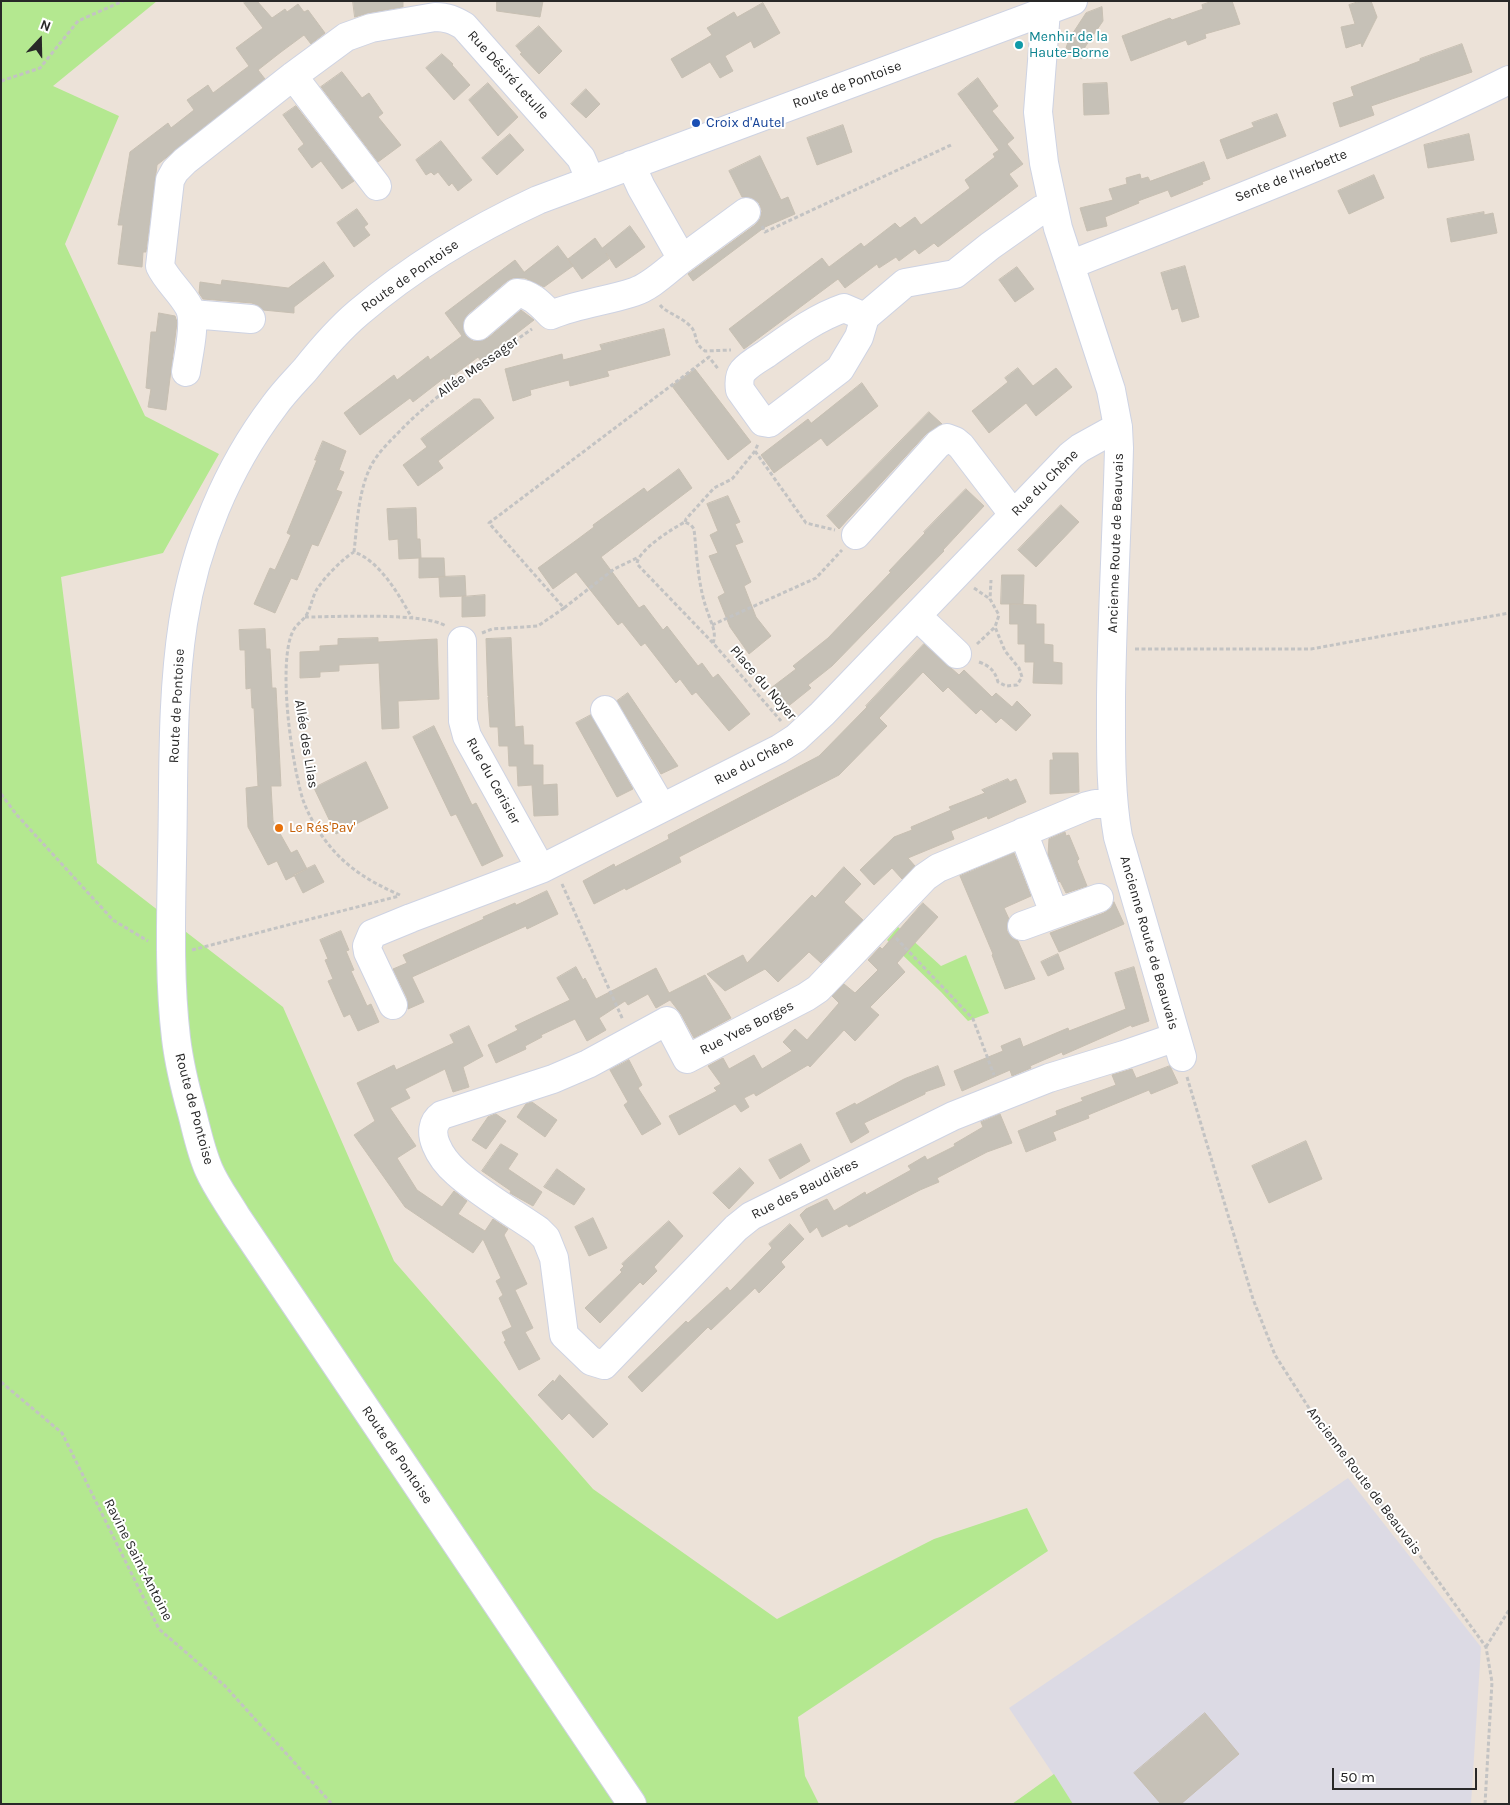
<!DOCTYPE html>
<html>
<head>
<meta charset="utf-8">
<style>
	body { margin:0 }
	#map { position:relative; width:1510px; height:1805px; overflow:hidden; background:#ece2d8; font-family:Karla,sans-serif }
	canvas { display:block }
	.frame { position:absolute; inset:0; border:2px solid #282828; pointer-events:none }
	.north { position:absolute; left:15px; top:15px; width:50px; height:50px; -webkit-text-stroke:4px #fff; paint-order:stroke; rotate:21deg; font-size:14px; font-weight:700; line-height:20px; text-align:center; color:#282828 }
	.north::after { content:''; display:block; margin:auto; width:18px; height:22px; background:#282828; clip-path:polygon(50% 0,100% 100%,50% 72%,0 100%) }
	.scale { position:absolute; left:1332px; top:1768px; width:145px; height:22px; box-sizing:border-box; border:2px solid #282828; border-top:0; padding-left:6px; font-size:15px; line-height:18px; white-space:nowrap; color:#282828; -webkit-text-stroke:4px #fff; paint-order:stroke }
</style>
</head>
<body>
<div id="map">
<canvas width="1510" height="1805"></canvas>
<div class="frame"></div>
<div class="north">N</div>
<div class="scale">50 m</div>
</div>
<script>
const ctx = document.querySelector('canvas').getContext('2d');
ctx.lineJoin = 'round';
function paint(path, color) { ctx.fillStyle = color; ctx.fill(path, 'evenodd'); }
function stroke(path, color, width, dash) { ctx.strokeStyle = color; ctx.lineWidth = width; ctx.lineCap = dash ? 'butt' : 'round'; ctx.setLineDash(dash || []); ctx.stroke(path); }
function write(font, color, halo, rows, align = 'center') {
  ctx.font = font + ' Karla,sans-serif'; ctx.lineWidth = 4; ctx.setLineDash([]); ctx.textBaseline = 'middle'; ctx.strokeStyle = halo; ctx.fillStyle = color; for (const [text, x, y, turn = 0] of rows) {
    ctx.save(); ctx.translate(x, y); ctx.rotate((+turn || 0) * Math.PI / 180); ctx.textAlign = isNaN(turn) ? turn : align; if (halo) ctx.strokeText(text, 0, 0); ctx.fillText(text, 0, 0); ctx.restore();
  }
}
const industrial = new Path2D(`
	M1348,1478l133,169 -10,157h-398l-64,-96z`);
const green = new Path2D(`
	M1,1h156l-104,85 66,30 -54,128 80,172 74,38 -56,99 -102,24 36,286 186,144 111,254 199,228 184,130 157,-80 93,-31 21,43 -250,166 7,59 14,28h-818z
	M898,927l43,39 25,-11 23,58 -21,8 -27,-29 -54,-52z
	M1054,1774l19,30h-61z`);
const building = new Path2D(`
	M246,1h11l15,17 13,-9 2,3 11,-8 6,8 4,-2 17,23 -14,11 -7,-9 -23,17 -23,18 7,9 -108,86 -11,87h-3l-1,15 -24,-3 5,-39h-5l12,-73 38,-29 3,5 23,-18 -7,-10 21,-15 5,8 36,-27 -13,-18 27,-20 -19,-25z
	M353,1h50v6l-35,6 -13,4z
	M497,1h46l-3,16 -43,-6z
	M1213,1h19l8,23 -35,10 1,4 -18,7 -2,-5 -55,21 -9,-25 48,-18 2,2 31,-11 -1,-4z
	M1361,1h10l6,16 -15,30 -1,-4 -15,5 -5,-21 14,-3 -6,-19z
	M763,3l17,30 -26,15 -3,-7 -26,15 8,15 -13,7 -10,-16 -28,16 -11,-19 41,-24 -5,-7 27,-16 3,5z
	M1102,7l1,14 -18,26 -3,12 -16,-11 3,-9 17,-26z
	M539,26l23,25 -23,23 -19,-20 2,-1 -6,-7z
	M1462,44l10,28 -101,34 3,9 -34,12 -7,-24 21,-7 -3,-9 69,-26v-2z
	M442,54l11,10 -1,1 18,20 -16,15 -28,-32z
	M342,72l20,26 7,-5 14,20 -5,4 23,28 -23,17 -57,-75z
	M978,78l20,28 -6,5 22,27 -7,6 16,20 -14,10 9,12 -80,61 -4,-4 -15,11 -4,-5 -16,12 -3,-4 -17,11 -2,-4 -32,24 -7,-9 -94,70 -15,-20 93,-71 7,9 32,-24 3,4 31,-24 5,5 15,-11 6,8 49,-37 -5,-8 30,-23 -2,-3 6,-4 -41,-56z
	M488,83l30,34 -20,19 -29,-36z
	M1107,83l2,31 -25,1 -1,-31z
	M586,89l14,15 -14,14 -15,-14z
	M296,106l58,75 -12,8 -21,-28 -9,7 -14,-19 6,-5 -21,-29z
	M1277,114l9,22 -59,23 -7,-19 34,-13 -2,-4z
	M843,125l9,27 -35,13 -10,-27z
	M510,134l14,16 -27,25 -15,-17z
	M1469,134l5,26 -46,8 -4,-23z
	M441,141l31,39 -14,11 -6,-8 -3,3 -11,-14 -4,3 -3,-3 -5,3 -10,-15z
	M760,156l21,44 7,-3 7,17 -30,13 -72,54 -5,-7 67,-49 5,-6 2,-8 -3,-8 -7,-5 -10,-1 -13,-26z
	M1204,162l6,17 -8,3 1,2 -32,13 -3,-7 -30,11 1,2 -34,14 2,9 -20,5 -7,-23 33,-8 -4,-11 18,-5 -1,-6 14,-4 1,5 7,-2 2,4z
	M1374,175l10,23 -35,16 -11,-23z
	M357,209l11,15 -4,3 6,8 -16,12 -17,-24z
	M1484,212v3l9,-2 4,20 -46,9 -4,-23z
	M630,226l15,21 -29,21 -10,-15 3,6 -27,20 -14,-20 27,-21 7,10z
	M558,246l15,20 -29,21 -19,-9h-12l-6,3 -39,33 -4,6 -1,8 3,8 7,5h7l8,-3 33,-28 13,10 -53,41 -3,-4 -32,24 -2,-3 -31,24 -3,-4 -50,37 -16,-22 50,-38 3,5 31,-24 2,4 32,-24 -17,-23 70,-53 9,12z
	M324,262l10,14 -40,31v6l-31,-3 -4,-4 -7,-3 -49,-4 -4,-6 1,-11 21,3 1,-5 66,8z
	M1185,266l14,51 -17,5 -4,-14 -6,2 -11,-37z
	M1017,267l17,22 -19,13 -16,-22z
	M159,313l16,3 2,6 -11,88 -18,-3 3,-18 -5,-1 5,-56h5z
	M664,329l6,26 -63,16 2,5 -39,10 -1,-6 -39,10 1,5 -18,6 -8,-32 57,-15 1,6 39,-10 -2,-5z
	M1018,368l15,18 23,-18 16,19 -36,29 -10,-13 -37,30 -17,-22 36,-29 -3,-4z
	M695,369l56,73 -23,18 -56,-74z
	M862,383l16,23 -51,40 -6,-8 -47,35 -13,-18 47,-36 3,4z
	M474,399h6l14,19 -56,43 5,7 -25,18 -15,-21 24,-18 -6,-8z
	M929,412l13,12 -16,10 -87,95 -12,-13z
	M323,441l23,10 -7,19 5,2 -8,18 6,2 -24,54 -6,-2 -15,36 -6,-2 -16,35 -21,-9 16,-36 5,2 16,-35 -4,-2 30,-73h-2z
	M679,469l13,19 -91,69 38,51 5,-3 19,25 4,-4 31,40 4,-3 11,15 5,-4 32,40 -21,17 -33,-39 -4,3 -12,-16 -4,4 -31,-40 -4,3 -19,-24 -4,3 -42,-53 -23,17 -15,-21 40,-29 16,-12 -1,-2 51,-37 3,4z
	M966,489l18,17 -41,44 1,1 -112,115 -24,19 3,3 -25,20 -15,-20 25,-19 -3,-3 35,-28 63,-66 -2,-1 36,-38 -1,-1z
	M728,496l12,26 -5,2 8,18 -8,3 16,37 -7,4 12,31 15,19 -22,18 -19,-27 -12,-30 7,-4 -16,-37 9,-3 -8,-18 8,-4 -11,-27z
	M1061,505l18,17 -43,45 -18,-17z
	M416,508l1,31h3l1,19h-2h25l1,19 -26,1v-20l-20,1 -1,-20 -9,1 -2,-31z
	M1002,575h22l-1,29h-22z
	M465,576l1,20 -26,1 -1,-20z
	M485,595v21l-23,1v-20z
	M1010,604l26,1v19h8v20l9,1v17l9,1v21l-29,-1 1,-21h-9v-18h-7v-20h-8z
	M265,629l1,20h4l2,39h4l5,98h-10l2,35 18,32 6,-3 10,19 -21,11 -9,-19 -9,4 -20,-38 -2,-39 14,-2h-2l-4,-78h-2l-1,-20 -5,1 -1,-39h-5l-1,-20z
	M378,638v4l59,-3 2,60 -41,2 1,27 -17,1 -3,-66 -40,2v6l-19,1v5l-20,1v-26l20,-1v-5l18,-1v-6z
	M511,638l4,89 8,-1 1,19h9v20h10v20l14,-1 1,31 -24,1 -2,-31 -14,1 -1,-20h-8l-1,-20h-9l-1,-19h-8l-2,-30 2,-1h-2l-2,-57z
	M924,644l35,31 5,-5 28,27 4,-4 16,14 5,-6 14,14 -15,16 -15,-13 -5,5 -15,-14 -5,5 -28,-27 -5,5 -20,-20 -44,46 8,8 -48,49 -160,82 2,5 -55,28 -1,-2 -31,16 -11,-23 31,-17 1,3 54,-28 -1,-4 151,-79 48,-49 -1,-1z
	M628,693l23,34 27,39 -17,8 -44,-73z
	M591,715l42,74 -16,8 -41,-74z
	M434,726l38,79 4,-2 27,53 -21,10 -26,-52 -5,2 -38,-79z
	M1053,753h25l1,39 -29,2v-34h3z
	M366,762l22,46 -52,26 -22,-46z
	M1008,779l2,3 6,-3 10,23 -38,17 -1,-3 -36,15 3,8 -46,19 7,8 -13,13 -10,-11 -18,17 -14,-15 34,-33 18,-7 -1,-3 40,-17 -2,-3 36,-14 -3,-3z
	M1065,832l1,4 3,-1 10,24 -2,2 10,25 -21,7 -6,-12 -1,1 -11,-27 1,-16z
	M1014,853l17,43 -27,12 5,11 -2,5v7l5,7 6,3 17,38 -30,10 -13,-34 1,-1 -33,-78z
	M315,865l9,17 -21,11 -9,-18z
	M844,867l17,17 -17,18 19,18 -42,43 -12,-11 -31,30 -13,-13 -40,22 -18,-17 36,-19 4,8 65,-68 3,3z
	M547,891l11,23 -31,15 -1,-3 -114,51 12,25 -16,7 -1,-11 -14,-29 14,-6 -4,-8 81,-36 -1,-2 32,-14 1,2z
	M1114,902l10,22 -65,28 -9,-19 54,-20 7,-5z
	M923,903l15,14 -41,46 8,9 -35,35 9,8 -24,26 -11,-11 -34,37 -2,-2 -52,31 -2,-3 -10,5 5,9 -8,5 -6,-8 -56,31 -10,-19 48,-25 -3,-3 7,-4 -13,-18 15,-8 6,11 25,-14 8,14 30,-18 -9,-9 12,-13 12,11 32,-37 -7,-7 12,-12 11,9 23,-23 -10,-10 12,-13 2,2z
	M341,931l8,19 -3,1 8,19 -3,1 16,35 4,-2 8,18 -21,9 -8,-17 -6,3 -16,-36 5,-2 -8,-19 3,-1 -8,-19z
	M1058,954l6,15 -16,7 -7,-14z
	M576,967l7,13 2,-2 11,21 60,-31 13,25 36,-18 26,43 -37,20 -13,-24 -11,-14 -14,8 -8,-14 -20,11 -3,-4 -26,17 7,12 -19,11 -12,-22 -34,16 1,2 -17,9 1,3 -30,14 -8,-18 30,-15 -3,-4 55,-26 -13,-22z
	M1134,967l15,54 -17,6 -1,-2 -68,30 -1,-3 -32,14 1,2 -19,8 -2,-6 -48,21 -8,-20 49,-20 -2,-5 19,-8 3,9 45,-19 1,3 57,-22 -11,-36z
	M469,1026l14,30 -20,11 6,20 -16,5 -8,-23 -40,20 5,9 -20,10 26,38 -19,12 20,32 25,17 12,-16 13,10 -9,13 27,17 8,-12 15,10 -4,6 23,49 -12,6 18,38 -8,4 15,27 -21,11 -15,-28 2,-1 -4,-9 10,-5 -13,-29 4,-3 -7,-14 5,-3 -18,-39 -10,14 -68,-46 -51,-72 21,-14 -18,-38 37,-18 2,5 58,-27 -4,-8z
	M629,1060l13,25 -4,3 23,36 -19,11 -18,-30 4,-3 -18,-32z
	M938,1066l7,19 -20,7v2l-61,29 5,9 -18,11 -15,-30 19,-10 1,2 48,-26z
	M1170,1066l8,17 -27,11 -2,-4 -61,25 1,3 -36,14 3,8 -30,12 -8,-21 39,-16 -1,-4 27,-10 -2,-3 35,-13 -4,-10 20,-6 4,9z
	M532,1102l25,18 -12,17 -28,-20 9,-13z
	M496,1114l10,7 -20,28 -14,-9 16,-23z
	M1000,1114l12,29 -25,9 -50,26 2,4 -19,8 -71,37 -2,-3 -25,13 -5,-10 -7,6 -10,-18 6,-6 21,-10 7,12 31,-19 1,3 45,-25 -3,-4 17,-10 2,4 28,-14 -1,-2 29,-17 -2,-5z
	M1306,1141l16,38 -53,24 -17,-37z
	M501,1144l17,10 -10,15 34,23 -9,14 -23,-13 1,-2 -29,-20z
	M801,1144l9,17 -30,18 -11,-19z
	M740,1168l14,15 -25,26 -16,-16z
	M557,1169l28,20 -11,16 -30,-18z
	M593,1218l14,30 -18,8 -14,-29z
	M669,1221l14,15 -29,31 3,4 -14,14 -3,-3 -40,41 -15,-15 37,-36 -2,-2 4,-4 -2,-2z
	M790,1224l14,15 -23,23 4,5 -26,26 -4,-5 -44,42 -3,-3 -66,65 -14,-15 58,-56 2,2 39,-36 3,4 42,-43 -3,-4z
	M560,1375l48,49 -15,14 -24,-25 -7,7 -24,-25 15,-15 1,2z
	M1205,1713l34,41 -58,50h-20l-27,-31z`);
const path = new Path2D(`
	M1,81l39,-13 38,-47 45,-20
	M762,226l3,6 186,-87
	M660,305c6,8 23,12 32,23 6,9 1,15 13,23l26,-1
	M755,451l51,72 29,7
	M685,522l1,-3 28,-31 18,-9 23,-28 3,-7
	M354,552c3,-27 4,-57 15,-82 6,-14 18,-26 28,-36 40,-42 88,-72 135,-105
	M974,588l16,11
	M564,608l50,-39 23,-11
	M305,617c31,0 118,-5 141,9
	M712,625l104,-47 26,-28
	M482,633l10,-4 46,-3 26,-18 -75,-85 220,-166 10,13
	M713,643c4,-11 -2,-20 -5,-30 -10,-26 -11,-56 -14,-84l-3,-4 -6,-3c-12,6 -48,29 -48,42l76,79 68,78
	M977,644l18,-17 4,-12 -9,-16 1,-19
	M1135,649h176l198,-36
	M979,662c11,4 16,9 19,20l8,4 11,-1 5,-8 -3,-9 -14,-17 -10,-24
	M1,794l15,20 97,106 35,21
	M562,884l61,136
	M400,895c-30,-13 -55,-28 -75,-55 -9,-12 -17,-26 -22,-40 -11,-35 -26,-137 -10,-169 3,-6 8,-9 12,-14 6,-8 7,-20 12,-28 8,-12 25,-30 37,-37 26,9 45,43 58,66
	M896,938l77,81 21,56
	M192,950l207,-54
	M1187,1077l66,222 22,56 32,50 33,49 54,66 92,127 6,35 -7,122
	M1,1382l61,51 97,196 66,57 107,118
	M1486,1647l23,-37`);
const minor = new Path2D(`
	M1046,11l-8,101 6,51 14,65 53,162 7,37 1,21c-2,83 -7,166 -8,250 0,46 -1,94 7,139l64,220
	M293,76l84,110
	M682,259l64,-47
	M1070,265c147,-58 297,-115 439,-185
	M192,314l59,5
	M865,317l-6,20 -19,32 -71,54 -6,-1 -23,-32c-1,-7 -1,-14 3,-19 6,-7 15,-12 23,-17 24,-17 49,-36 78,-46l21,9 40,-34 50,-9 35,-28 51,-36 11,-4
	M478,326l39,-33c15,1 24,12 34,22 27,-11 56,-14 83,-23 18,-6 33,-22 48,-33l-41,-72 -10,-22
	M186,372c2,-16 11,-50 3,-65 -8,-15 -22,-26 -29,-41l10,-86 5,-9 10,-10 108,-85 53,-39 25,-9 64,-11c12,0 19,3 29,9l117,132 9,21
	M856,535l82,-91 9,-6 8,3 6,5 52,68
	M917,616l40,38
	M462,641l1,80 4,15 74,133
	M605,710l57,98
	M1113,804h-18l-8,2 -149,62 -13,9 -107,112 -12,8 -119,62 -20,-38 -79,43 -35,15 -111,36c-21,15 0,45 15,58 22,20 56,40 81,57l8,8 8,20 10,77 27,26 13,4 132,-137 15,-12 202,-100 96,-38 75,-23 52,-18
	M1023,832l31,81
	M1022,926l77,-28
	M393,1005l-25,-53 -1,-6 5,-12 39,-16 130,-49 238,-120 17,-11 26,-24 249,-259 9,-7 38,-21
	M632,1804l-396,-588c-9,-15 -20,-30 -27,-46 -8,-18 -12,-38 -17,-57 -7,-25 -13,-50 -16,-75 -7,-59 -5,-119 -4,-178 2,-79 -1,-159 11,-237 12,-78 44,-155 91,-217 9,-13 21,-25 31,-36 16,-20 33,-40 53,-57 54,-46 115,-83 180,-113l535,-199`);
const markers = [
	[1019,45,5,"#0f9aa8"],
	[696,123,5,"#1a4fb4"],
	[279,828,5,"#e8710a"]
];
const cultureNames = [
	["Menhir de la",1029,37],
	["Haute-Borne",1029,53]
];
const streetNames = [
	["Rue Désiré Letulle",508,75,48],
	["Route de Pontoise",847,85,-20],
	["Sente de l'Herbette",1291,176,-22],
	["Route de Pontoise",410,276,-35],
	["Allée Messager",478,367,-35],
	["Rue du Chêne",1045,483,-45],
	["Ancienne Route de Beauvais",1116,543,-88],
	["Place du Noyer",763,683,49],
	["Route de Pontoise",177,706,-87],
	["Allée des Lilas",306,744,81],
	["Rue du Chêne",754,761,-28],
	["Rue du Cerisier",493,781,61],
	["Ancienne Route de Beauvais",1149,943,74],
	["Rue Yves Borges",747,1028,-27],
	["Route de Pontoise",194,1109,75],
	["Rue des Baudières",805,1189,-27],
	["Route de Pontoise",397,1455,56],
	["Ancienne Route de Beauvais",1364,1481,53],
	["Ravine Saint-Antoine",138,1560,63]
];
const transitNames = [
	["Croix d'Autel",706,123]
];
const foodNames = [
	["Le Rés'Pav'",289,828]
];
paint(industrial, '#dcdae4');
paint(green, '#b4e890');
paint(building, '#c6c1b7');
stroke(building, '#c7bfb2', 1);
stroke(minor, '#ced3e3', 30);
stroke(path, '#c3c3c3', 3, [4, 2.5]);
stroke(minor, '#fff', 28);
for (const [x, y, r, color] of markers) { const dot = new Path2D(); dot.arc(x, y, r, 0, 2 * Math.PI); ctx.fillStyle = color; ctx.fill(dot); stroke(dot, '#fff', 2); }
write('14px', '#0d838f', '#fff', cultureNames, 'left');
write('14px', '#282828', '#fff', streetNames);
write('14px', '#164399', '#fff', transitNames, 'left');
write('14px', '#c56008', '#fff', foodNames, 'left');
</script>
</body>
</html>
